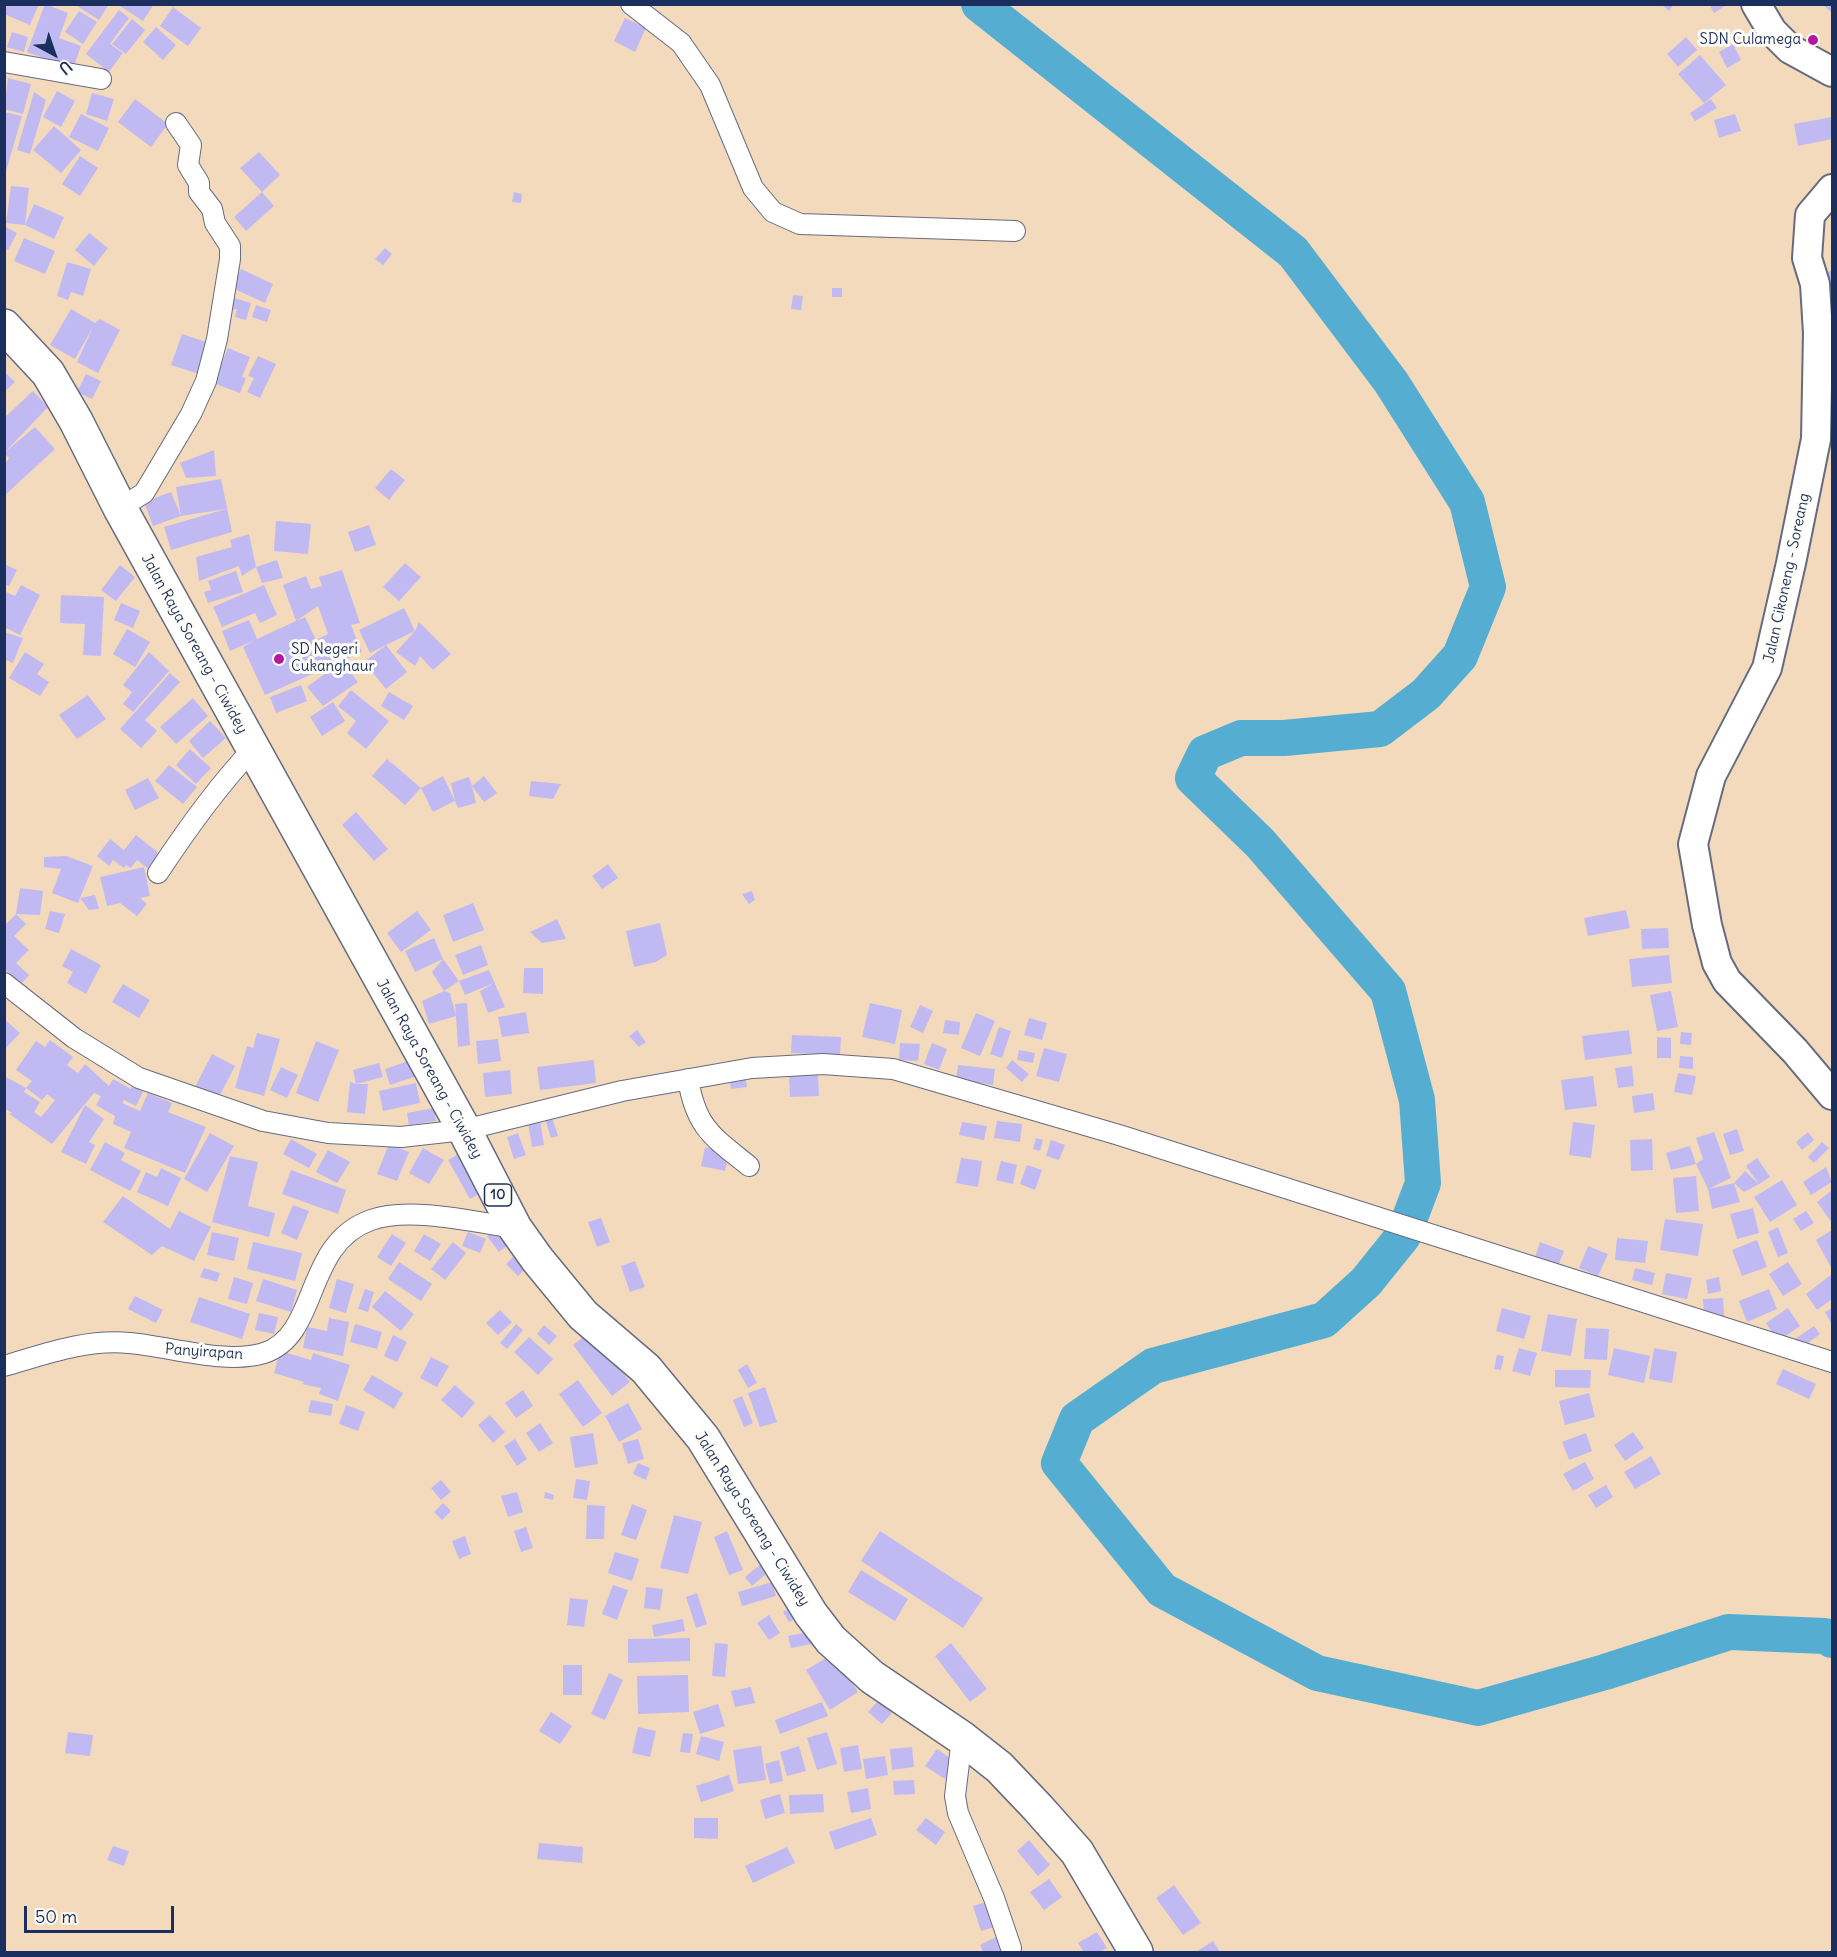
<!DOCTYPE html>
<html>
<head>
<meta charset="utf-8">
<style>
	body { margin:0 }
	#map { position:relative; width:1837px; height:1957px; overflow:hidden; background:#f3dabc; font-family:Delius,sans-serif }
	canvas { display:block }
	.frame { position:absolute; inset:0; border:6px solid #1b2f5e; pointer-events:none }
	.north { position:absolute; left:24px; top:24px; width:60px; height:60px; -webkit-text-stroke:4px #fdfcf7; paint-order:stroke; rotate:140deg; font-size:16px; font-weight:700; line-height:24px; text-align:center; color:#1b2f5e }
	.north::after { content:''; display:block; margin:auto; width:21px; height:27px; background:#1b2f5e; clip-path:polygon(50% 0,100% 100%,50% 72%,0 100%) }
	.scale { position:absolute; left:24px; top:1906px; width:150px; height:27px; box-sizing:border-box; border:3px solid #1b2f5e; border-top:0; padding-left:8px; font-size:18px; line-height:21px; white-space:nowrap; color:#1b2f5e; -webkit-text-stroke:4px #fdfcf7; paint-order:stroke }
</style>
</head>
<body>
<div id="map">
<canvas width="1837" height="1957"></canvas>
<div class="frame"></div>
<div class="north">U</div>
<div class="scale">50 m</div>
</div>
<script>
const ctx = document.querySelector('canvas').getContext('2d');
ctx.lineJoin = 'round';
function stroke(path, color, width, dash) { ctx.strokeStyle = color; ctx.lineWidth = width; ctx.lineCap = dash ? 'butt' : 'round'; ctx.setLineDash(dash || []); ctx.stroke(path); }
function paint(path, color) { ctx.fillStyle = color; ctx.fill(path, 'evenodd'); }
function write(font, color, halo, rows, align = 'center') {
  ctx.font = font + ' Delius,sans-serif'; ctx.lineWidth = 6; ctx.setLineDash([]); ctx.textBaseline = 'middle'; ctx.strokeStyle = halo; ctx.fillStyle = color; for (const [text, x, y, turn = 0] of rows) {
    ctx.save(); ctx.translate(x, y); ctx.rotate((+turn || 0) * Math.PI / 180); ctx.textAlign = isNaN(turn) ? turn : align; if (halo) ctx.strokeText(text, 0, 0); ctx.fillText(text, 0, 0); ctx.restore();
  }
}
const river = new Path2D(`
	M979,4l314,248 98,130 76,120 21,85 -28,69 -34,38 -46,35 -96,9h-43l-36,15 -12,25 67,65 128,148 29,109 6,83 -20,53 -37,46 -42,38 -171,46 -76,53 -18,44 103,127 155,83 161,35 127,-36 124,-40 96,4 7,4`);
const building = new Path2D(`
	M4,4h35l-9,21 -26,-11z
	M45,4l23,9 -9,25 22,8 -8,23 -46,-17z
	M74,4h35l-10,16z
	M117,4h37l-11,17z
	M1661,4h13l-5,7z
	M1709,4h19l-14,9z
	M1822,4h10v9z
	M173,7l28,21 -13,18 -28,-20z
	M119,10l10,8 -19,26 13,9 -14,19 -23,-18z
	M79,11l18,11 -14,22 -18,-12z
	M625,18l21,10 -11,24 -21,-11z
	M132,19l13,11 -19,24 -14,-10z
	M156,27l20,18 -13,15 -20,-18z
	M12,32l16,5 -4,15 -17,-5z
	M1686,37l11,13 -19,17 -11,-13z
	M1733,44l8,16 -14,8 -8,-16z
	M1700,55l26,30 -22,18 -26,-29z
	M8,78l23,6 -8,30 -19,-5z
	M57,91l18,10 -14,26 -18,-10z
	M34,92l12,8 -16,54 -13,-4z
	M92,93l22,6 -7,22 -21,-7z
	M135,99l33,25 -17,23 -33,-25z
	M1711,99l6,9 -22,13 -5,-8z
	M4,112l18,4 -17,59h-1z
	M81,114l28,14 -11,23 -29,-14z
	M1735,114l6,17 -22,7 -5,-18z
	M1832,117v22l-34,7 -4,-22z
	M54,126l27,24 -20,23 -28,-23z
	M259,152l21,23 -18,17 -22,-24z
	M80,156l18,12 -18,28 -18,-12z
	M11,186l18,2 -4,37 -19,-2z
	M262,192l12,14 -28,25 -12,-14z
	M514,192l8,2 -1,9 -9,-1z
	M34,204l30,13 -10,22 -29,-14z
	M4,226l13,7 -9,17 -4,-2z
	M89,233l19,15 -14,18 -19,-16z
	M24,238l31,13 -10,23 -31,-13z
	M385,248l7,6 -9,11 -8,-6z
	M67,262l24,7 -8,27 -12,-4 -3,8 -11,-4z
	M241,269l32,15 -8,19 -33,-15z
	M1832,270v19l-6,-16z
	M832,288h10v9h-10z
	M793,295l10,1 -2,14 -10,-1z
	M231,297l20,6 -5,17 -11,-3 2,-8 -10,1z
	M256,305l15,5 -4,12 -15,-5z
	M71,309l24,14 5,-4 20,11 -22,43 -21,-11 16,-35 -18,32 -25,-14z
	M182,334l30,10 -10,31 -31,-10z
	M228,348l22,9 -8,20 4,1 -6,15 -27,-10z
	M258,356l18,8 -16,34 -13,-6 7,-14 -6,-2z
	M4,371l11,11 -11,10z
	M86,374l15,7 -9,18 -15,-7z
	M33,391l15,16 -43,45 30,-25 20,22 -51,47v-30l5,-8 -5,-5v-35z
	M214,450l2,26 -30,2 -6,-15z
	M391,469l14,11 -16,20 -14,-12z
	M221,479l11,53 -61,18 -7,-23 62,-18 -45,7 -5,-29z
	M171,492l10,24 -28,10 -9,-24z
	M276,521l35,3 -3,30 -34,-3z
	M369,525l7,20 -21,7 -7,-20z
	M249,534l7,33 -14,9 -3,-10 -40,15 -3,-24 36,-10 -2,-7z
	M277,560l6,18 -21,5 -6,-16z
	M405,563l16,14 -22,24 -16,-14z
	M4,564l13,6 -8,16 -5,-2z
	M120,565l15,12 -19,24 -15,-11z
	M342,570l18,53 -9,2 11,27 -97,43 -22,-48 12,-7 -25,11 -8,-20 27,-11 8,19 39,-18 -13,-36 23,-9 5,13 11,-3 -3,-9zM318,606l10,28 -12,6 -11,-23 -9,4z
	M236,571l7,21 -35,11 -4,-11 7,-2 -3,-9z
	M21,585l19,10 -20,40 -16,-8v-33l2,-2 9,4z
	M264,585l13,30 -17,8 -5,-10 -33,14 -9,-20z
	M61,595l43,2 -3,59 -18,-1 2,-31 -25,-1z
	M121,603l19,8 -7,17 -19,-8z
	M404,608l11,23 4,-9 32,32 -18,16 -13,-14 -5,10 -19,-14 19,-21 -29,14 21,27 -21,17 -22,-27 22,-17 -16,8 -11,-23z
	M127,629l23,13 -15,25 -22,-13z
	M4,632l19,6 -10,25 -9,-4z
	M25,652l19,12 -7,10 12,8 -9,14 -31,-18z
	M149,652l20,19 -36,41 -10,-8 9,-12 -9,-7z
	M342,661l16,21 -35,24 -16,-19z
	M170,673l10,9 -35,38 12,11 -16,17 -21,-19z
	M301,685l6,16 -31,12 -6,-16z
	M351,690l38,31 -23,28 -19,-16 9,-12 -18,-15z
	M389,692l24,14 -9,14 -23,-14z
	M88,695l18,24 -29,20 -18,-24z
	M193,698l15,18 -32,28 -16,-17z
	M333,702l12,19 -23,15 -12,-19z
	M210,721l16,17 -23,20 -14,-17z
	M190,749l21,19 -15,16 -20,-19z
	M387,759l34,29 -16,17 -33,-29z
	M169,765l28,22 -14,17 -28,-23z
	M443,776l12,25 -4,-18 18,-6 3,9 12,-10 13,17 -13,9 -12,-16 4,17 -18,5 -3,-7 -22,11 -12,-24z
	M148,778l11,20 -24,12 -10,-20z
	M531,781l30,3 -8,15 -24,-3z
	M356,812l32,37 -14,12 -32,-36z
	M136,835l29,23 -12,15 -16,-13 -6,8 -5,-3 -2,3 -11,-8 -4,6 -12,-10 13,-17 14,11z
	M66,856l27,10 -13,32 15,-3 4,14 -10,1 -9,-12 -2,5 -26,-10 9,-24 -17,-2v-10z
	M608,864l10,14 -16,11 -10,-13z
	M144,867l6,29 -10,2 7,6 -10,12 -17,-13 -13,3 -7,-29z
	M20,888l23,3 -3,24 -24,-1z
	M752,891l3,9 -6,4 -7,-10z
	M473,903l11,27 -31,12 -10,-27z
	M1626,910l4,18 -42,8 -4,-18z
	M50,911l15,3 -6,19 -14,-4z
	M417,911l14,19 -30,22 -14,-19z
	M16,914l10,10 -12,12 15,14 -13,13 13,12 -8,9 -17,-16v-42z
	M557,919l9,20 -24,4 -12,-11z
	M660,923l7,32 -11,7 -22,5 -8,-36z
	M1668,928l1,20 -27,1 -1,-20z
	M434,938l9,21 16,22 30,-11 16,37 -17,6 -8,-22 14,-8 -29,12 -6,-14 -15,10 -12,-19 11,-13 -28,13 -10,-21z
	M481,945l7,20 -25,10 -8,-20z
	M71,949l30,16 -15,29 -19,-11 6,-11 -11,-6z
	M1669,955l3,28 -40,4 -3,-28z
	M524,968h19v26l-20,-1z
	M123,984l27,16 -11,18 -27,-16z
	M444,991l6,2 6,23 -1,-12 12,-1 3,42 -12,2 -2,-31 -27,8 -7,-23z
	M1671,991l7,36 -21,4 -7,-36z
	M870,1003l32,7 -7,34 -33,-7z
	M920,1005l13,6 -10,22 -13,-6z
	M526,1012l3,21 -27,4 -4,-20z
	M976,1013l19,8 -15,35 -19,-8z
	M1029,1018l18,5 -5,17 -18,-5z
	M4,1019l16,14 -16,17z
	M945,1020l15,2 -1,13 -16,-2z
	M999,1027l12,4 -9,27 -12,-4z
	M637,1030l9,12 -7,5 -10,-11z
	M1629,1030l3,24 -47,6 -3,-24z
	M1681,1032l11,1 -1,12 -11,-1z
	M257,1033l23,6 -16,57 -29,-8 12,-42 6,2z
	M792,1035l49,2 -1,18 -49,-2z
	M1657,1037l14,1v20h-14z
	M498,1039l3,22 -23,3 -2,-23z
	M50,1040l23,17 -6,8 11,8 7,-9 24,22 4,-7 18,10 1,-3 11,6 -7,14 -12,-6 -2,3 18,8 8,-18 24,10 -4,9 38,15 -21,46 -61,-25 7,-16 -18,-8 2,-8 -19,-11 5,-9 -7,-3 -42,51 -43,-30 3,-1 -8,-5 2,-31 20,11 -2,4 16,10 -6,10 7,5 14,-17 -8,-6 -5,6 -16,-12 6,-7 -16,-11 20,-29 9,6z
	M316,1041l23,9 -21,52 -22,-9z
	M900,1043l20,1 -2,17 -19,-1z
	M932,1043l15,6 -8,21 -15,-6z
	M1044,1048l23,6 -8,28 -23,-6z
	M1019,1050l16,3 -2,10 -16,-3z
	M212,1054l23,12 -18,35 -23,-12z
	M1680,1056l13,1v12l-14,-1z
	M411,1060l6,16 -27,9 -5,-16z
	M594,1060l2,23 -56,7 -3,-23z
	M1012,1060l17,14 -7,8 -16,-14z
	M379,1063l4,14 -27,7h12l-3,30 -18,-2 3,-30 6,2 -3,-14z
	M958,1065l37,4 -2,16 -37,-5z
	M1632,1066l2,20 -16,2 -3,-20z
	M281,1067l17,8 -11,23 -17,-8z
	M510,1070l2,24 -27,3 -2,-24z
	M1678,1073l18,3 -4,19 -18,-3z
	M818,1074l1,22 -29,1 -1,-21z
	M745,1075l2,12 -16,2 -2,-12z
	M1593,1076l4,30 -32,4 -4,-30z
	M416,1083l4,20 -37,8 -4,-20z
	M1653,1093l2,17 -21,3 -2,-17z
	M85,1105l19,14 -15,23 6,3 -9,19 -25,-12z
	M434,1108l2,13 -27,4 -2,-12z
	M552,1117l6,19 -7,2 -6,-19z
	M540,1120l4,25 -12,2 -4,-24z
	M997,1121l25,3 -2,18 -26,-4z
	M962,1122l25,4 -3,14 -25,-5z
	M1573,1122l22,3 -4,33 -22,-3z
	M1737,1129l7,22 -14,4 -7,-21z
	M1714,1132l17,46 -23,11 -12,-25 -25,6 -5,-17 24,-7 6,18 7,-5 -7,-21z
	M1808,1132l6,8 -12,10 -6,-8z
	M210,1133l24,13 -27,46 -23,-13z
	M518,1133l8,22 -12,4 -7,-22z
	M1036,1138l7,2 -3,11 -7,-2z
	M291,1139l26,15 -8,14 -26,-14z
	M1652,1139l1,31 -22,1 -1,-31z
	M1051,1140l14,5 -6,15 -13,-4z
	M105,1142l20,11 -4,7 20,11 -11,20 -40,-21z
	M1822,1142l7,6 -15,15 -6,-6z
	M389,1144l20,8 -12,29 -20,-7z
	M705,1147l24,5 -4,19 -24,-5z
	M423,1148l21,12 -15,24 -20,-11z
	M328,1150l22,12 -13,21 -21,-11z
	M466,1150l21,40 -17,9 -22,-39z
	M230,1156l28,6 -10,44 27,7 -6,24 -57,-15z
	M961,1158l21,3 -4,26 -22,-4z
	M1757,1158l13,19 -11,7 -13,-18z
	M1001,1161l16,4 -4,19 -17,-4z
	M1027,1165l15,5 -7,20 -15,-6z
	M1826,1167l6,15 -21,13 -8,-13z
	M161,1168l20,10 -13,28 -31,-14 9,-20 11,5z
	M291,1170l55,20 -8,24 -56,-20z
	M1745,1171l14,13 -15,8 -10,-9z
	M1696,1176l3,35 -23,2 -3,-35z
	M1782,1180l15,25 -27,17 -16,-25z
	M1734,1183l6,19 -28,7 -4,-20z
	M1832,1190v33l-15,-21z
	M123,1196l47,33 9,-18 32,16 -17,34 -32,-15 -10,9 -49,-33z
	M293,1205l16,6 -12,29 -16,-7z
	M1753,1208l6,25 -22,6 -7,-25z
	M1806,1211l8,12 -13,8 -8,-12z
	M601,1218l9,24 -13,5 -9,-25z
	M1665,1219l38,5 -5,32 -38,-6z
	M500,1227l12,15 -13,10 -12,-16z
	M1778,1227l10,26 -10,4 -10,-25z
	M1832,1230v39l-16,-29z
	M212,1232l27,6 -5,23 -27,-6z
	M468,1232l18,7 -6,14 -18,-7z
	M392,1234l14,9 -15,23 -14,-9z
	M424,1234l17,10 -11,17 -16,-10z
	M1617,1238l31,3 -3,22 -30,-3z
	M1757,1240l10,27 -25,9 -10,-26z
	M253,1242l49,11 -7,28 -48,-12z
	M453,1242l13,11 -21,27 -14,-11z
	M1540,1242l24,9 -7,17 -23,-8z
	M1588,1246l20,8 -10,22 -19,-8z
	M519,1251l12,12 -13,13 -12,-12z
	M635,1261l10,26 -15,5 -9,-26z
	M399,1262l33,22 -11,17 -33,-22z
	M1788,1262l14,22 -19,12 -14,-22z
	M204,1268l16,5 -3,9 -17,-5z
	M1635,1268l20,5 -3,12 -20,-5z
	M1666,1273l26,5 -5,21 -25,-5z
	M1832,1274v25l-15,11 -11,-16z
	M234,1277l19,6 -6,21 -19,-5z
	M1719,1277l2,14 -13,3 -2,-14z
	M263,1279l34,11 -6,22 -35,-11z
	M337,1279l17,5 -8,29 -17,-5z
	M365,1289l9,3 -6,20 -10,-3z
	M1769,1289l8,20 -30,13 -8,-21z
	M385,1291l29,23 -13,17 -29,-24z
	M135,1296l28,14 -7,13 -28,-14z
	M199,1297l51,17 -8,25 -52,-17z
	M1723,1298l1,18 -20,1 -1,-18z
	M1502,1308l29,8 -7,23 -28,-8z
	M1788,1308l12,18 -22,15 -12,-18z
	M1832,1308v17l-7,-13z
	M500,1310l12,12 -14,13 -12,-12z
	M259,1313l19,4 -4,17 -19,-4z
	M1548,1314l29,5 -6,37 -30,-5z
	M329,1318l20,4 -6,34 -40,-8 4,-21 20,4z
	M355,1324l27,8 -5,17 -27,-7z
	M516,1324l7,6 -16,19 -7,-6z
	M544,1325l13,11 -8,9 -12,-11z
	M1814,1326l6,8 -19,14 -6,-9z
	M1586,1328l23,1 -2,31 -23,-1z
	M591,1331l39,51 -18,14 -39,-51z
	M393,1335l14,7 -10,20 -13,-6z
	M529,1337l24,22 -15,16 -24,-23z
	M1519,1348l18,5 -7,23 -18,-5z
	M1614,1348l36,8 -6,27 -36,-8z
	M1654,1348l23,4 -5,31 -23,-4z
	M280,1351l31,9 2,-7 37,12 -12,36 -19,-7 2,-6 -19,-4 2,-2 -30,-9z
	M1497,1355l7,1 -3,14 -7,-1z
	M431,1357l18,9 -12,21 -17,-9z
	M747,1364l10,19 -9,5 -10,-18z
	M1783,1369l33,15 -7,15 -33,-15z
	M1555,1370h36l-1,18 -35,-1z
	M372,1375l31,18 -9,16 -31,-19z
	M578,1380l24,33 -19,14 -24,-33z
	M455,1385l20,18 -13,15 -21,-18z
	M765,1387l12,35 -17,5 -12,-34z
	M523,1390l10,16 -17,12 -11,-15z
	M1589,1393l6,24 -30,8 -6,-24z
	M742,1396l11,27 -9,4 -11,-27z
	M311,1400l22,4 -2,12 -23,-4z
	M628,1403l14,26 -23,13 -14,-26z
	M346,1405l19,7 -7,19 -19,-7z
	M490,1415l15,17 -12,11 -15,-18z
	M540,1423l13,20 -14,9 -13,-19z
	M1633,1432l11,16 -19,13 -11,-16z
	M593,1433l5,31 -23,4 -5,-31z
	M1586,1433l6,18 -23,9 -7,-18z
	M515,1439l12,20 -10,7 -13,-20z
	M638,1439l6,20 -16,5 -6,-21z
	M1651,1456l10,18 -26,15 -11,-17z
	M1585,1462l9,17 -21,12 -10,-17z
	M638,1463l12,5 -4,12 -13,-6z
	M576,1479l14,2 -3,19 -14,-2z
	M441,1480l10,12 -10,8 -10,-12z
	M1606,1485l7,12 -17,11 -8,-13z
	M517,1492l6,20 -15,5 -7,-21z
	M545,1492l9,3 -1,5 -9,-2z
	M443,1503l8,8 -9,9 -8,-8z
	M632,1504l15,6 -11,30 -15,-5z
	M587,1505l18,1 -1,33h-18z
	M674,1515l28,7 -14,52 -28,-6z
	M526,1527l7,21 -12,4 -7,-21z
	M727,1531l16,39 -14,5 -15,-38z
	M880,1531l103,67 -20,30 -102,-67z
	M465,1536l6,18 -12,5 -7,-18z
	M615,1552l24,7 -7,22 -24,-8z
	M767,1559l7,8 -22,19 -7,-9z
	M861,1570l47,29 -13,22 -47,-29z
	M772,1582l4,14 -34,10 -4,-14z
	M613,1585l15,5 -11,30 -15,-6z
	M646,1587l17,2 -3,21 -16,-2z
	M697,1593l10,31 -11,4 -10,-31z
	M570,1598l18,2 -4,27 -17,-2z
	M800,1602l6,11 -17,9 -6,-10z
	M769,1615l11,18 -11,7 -12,-17z
	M683,1619l2,12 -31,6 -2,-12z
	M818,1630l3,12 -30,6 -3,-12z
	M690,1638v23l-62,2v-24z
	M715,1643l13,1 -3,33 -13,-1z
	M951,1643l36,46 -17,13 -35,-46z
	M834,1653l24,39 -28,18 -24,-40z
	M563,1665h19v30h-19z
	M609,1673l14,7 -18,40 -14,-6z
	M688,1675l1,37 -51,2 -1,-38z
	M751,1687l4,16 -20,4 -4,-16z
	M879,1700l13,13 -10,11 -14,-12z
	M822,1702l6,14 -48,18 -5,-14z
	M718,1704l7,22 -25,8 -7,-22z
	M551,1712l21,14 -12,18 -21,-13z
	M638,1727l18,4 -6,26 -18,-4z
	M68,1732l25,3 -3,21 -25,-3z
	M827,1732l10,32 -20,6 -10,-32z
	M683,1733l10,1 -3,19 -10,-1z
	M701,1736l23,6 -5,19 -23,-7z
	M858,1745l4,24 -18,3 -4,-24z
	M761,1746l5,34 -28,4 -5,-34z
	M799,1746l7,25 -19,5 -7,-24z
	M912,1747l2,20 -22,3 -2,-21z
	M937,1749l19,13 -11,17 -20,-13z
	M885,1756l3,19 -22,4 -3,-20z
	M779,1760l4,21 -13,3 -5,-20z
	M729,1775l5,16 -33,11 -5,-16z
	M914,1780l1,14 -21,1 -1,-14z
	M868,1788l3,21 -20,4 -4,-21z
	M780,1794l5,19 -20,6 -5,-19z
	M823,1794l1,18 -34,2 -1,-19z
	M694,1818h24v21l-24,-1z
	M871,1818l6,17 -42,15 -6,-18z
	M926,1818l19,14 -9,13 -20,-15z
	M1029,1840l21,25 -12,11 -21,-25z
	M539,1843l44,4 -1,16 -45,-4z
	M113,1846l16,5 -5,15 -17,-6z
	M787,1847l8,16 -42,20 -8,-17z
	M1049,1879l13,18 -18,13 -14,-18z
	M1174,1885l27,38 -18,12 -27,-37z
	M989,1901l9,25 -17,5 -8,-25z
	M1097,1932l10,16 -8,4h-15l-6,-9z
	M996,1937l7,15h-20l-3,-7z
	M1213,1941l7,11h-24z`);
const street = new Path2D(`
	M631,4l50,39 29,42 43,103 20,24 27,12 215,7
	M4,62l97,17
	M120,508l24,-15 47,-79 15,-33 11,-42 13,-80v-13l-15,-23 -3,-14 -13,-17v-9l-11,-18 3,-20 -15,-22
	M158,873c29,-44 58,-85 94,-123
	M4,983l70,55 65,40 124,43 65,12 73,4 63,-7 158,-39 130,-23 71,-4 70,5 226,66 713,227
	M688,1079c8,49 25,58 61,87
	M4,1366c42,-12 81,-27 125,-23 39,3 97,22 135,10 56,-18 39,-109 107,-133 38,-14 104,2 144,8
	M962,1738l-7,58 3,17 36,85 17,50`);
const secondary = new Path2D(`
	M1756,4l16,27 18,18 42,23
	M1832,189l-22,26 -3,43 8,26 3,49 -2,106 -25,124 -24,105 -56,108 -18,68 14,81 10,38 10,18 68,70 37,44`);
const highway = new Path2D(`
	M4,326l44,47 28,48 44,87 346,625 49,95 22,31 46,56 63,54 57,69 108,176 20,26 41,37 90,61 37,29 39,41 39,44 59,100`);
const markers = [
	[1813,40,6,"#b5179e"],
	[279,659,6,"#b5179e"]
];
const shields = [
	[498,1195,27]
];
const shieldNames = [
	["10",498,1195]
];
const poiNames = [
	["SDN Culamega",1801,40],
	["SD Negeri",291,650,"left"],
	["Cukanghaur",291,667,"left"]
];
const streetNames = [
	["Jalan Cikoneng - Soreang",1787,578,-78],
	["Jalan Raya Soreang - Ciwidey",194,644,61],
	["Jalan Raya Soreang - Ciwidey",429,1069,61],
	["Panyirapan",204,1352,4],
	["Jalan Raya Soreang - Ciwidey",752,1519,58]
];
stroke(river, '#55aed2', 36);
paint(building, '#c1baf2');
stroke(street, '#676b7f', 22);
stroke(secondary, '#676b7f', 32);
stroke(highway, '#676b7f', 36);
stroke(street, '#fff', 20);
stroke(secondary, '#fff', 28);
stroke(highway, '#fff', 33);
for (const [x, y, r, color] of markers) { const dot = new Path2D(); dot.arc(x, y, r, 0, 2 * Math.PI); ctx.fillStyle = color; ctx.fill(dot); stroke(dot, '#fdfcf7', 2); }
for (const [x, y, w] of shields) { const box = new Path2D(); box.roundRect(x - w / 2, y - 11, w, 22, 4.5); ctx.fillStyle = '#fdfcf7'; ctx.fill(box); stroke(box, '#1b2f5e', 1.5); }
write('bold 14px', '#1b2f5e', null, shieldNames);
write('15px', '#1b2f5e', '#fdfcf7', poiNames, 'right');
write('15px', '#1b2f5e', '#fdfcf7', streetNames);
</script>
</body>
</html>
